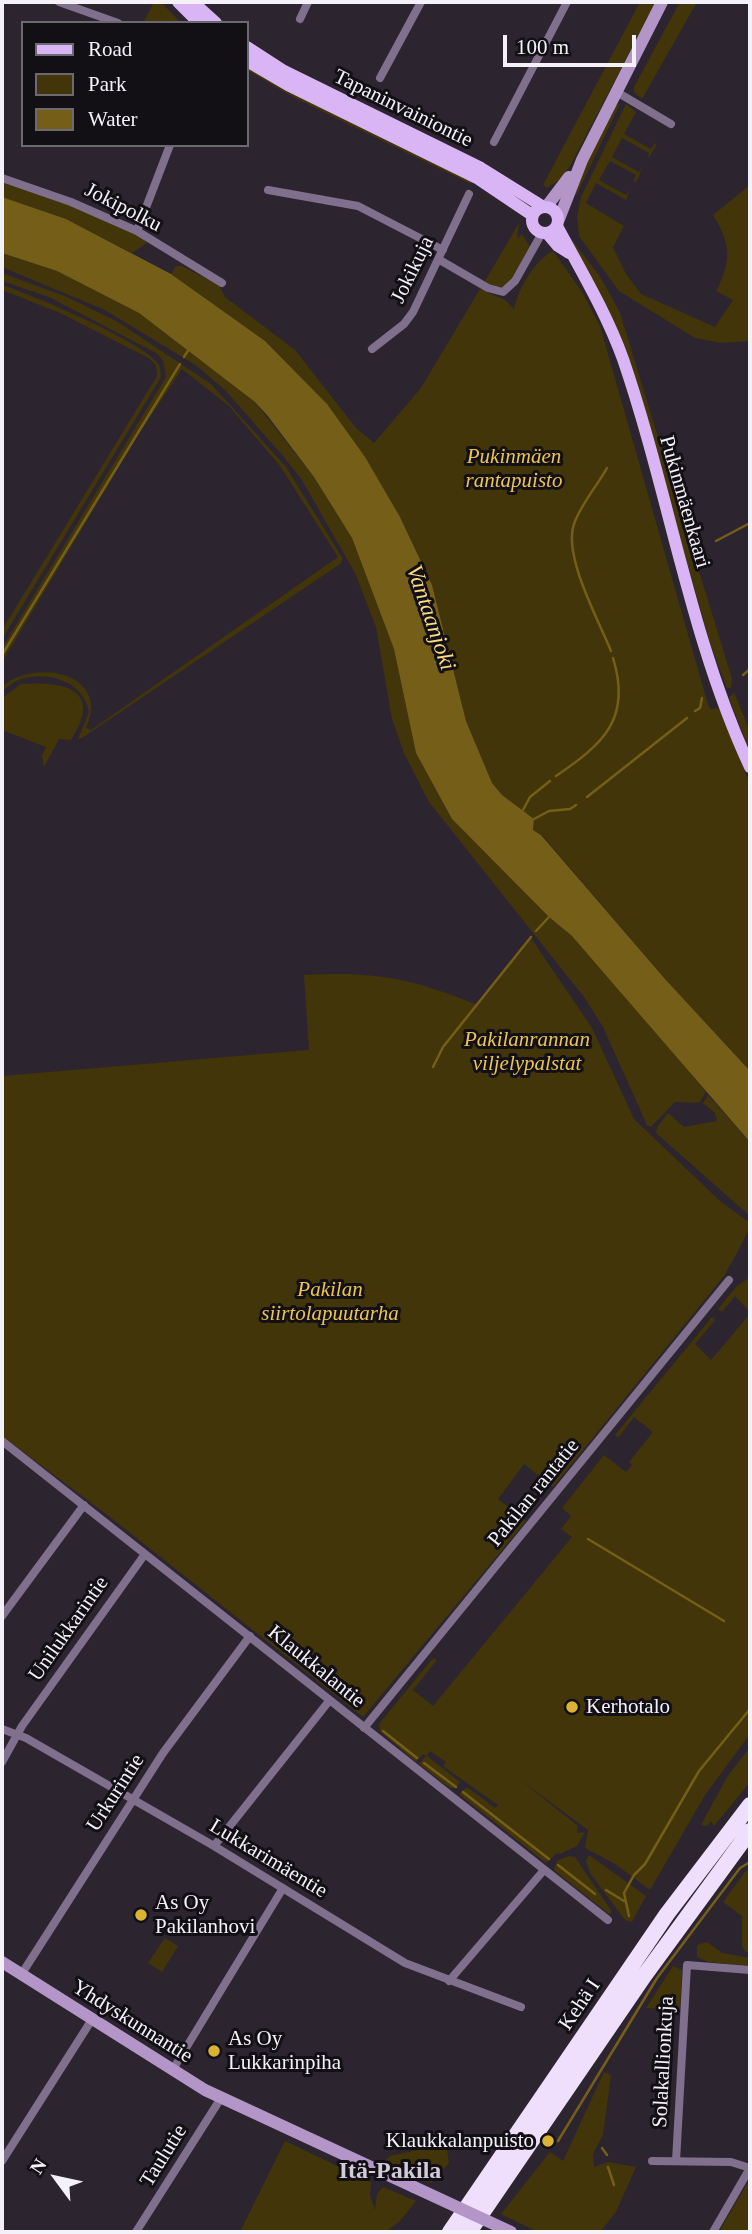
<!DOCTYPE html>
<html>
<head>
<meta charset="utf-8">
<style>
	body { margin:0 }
	#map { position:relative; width:752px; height:2234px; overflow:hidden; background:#2c2530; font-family:Georgia,serif }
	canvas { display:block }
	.frame { position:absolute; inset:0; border:4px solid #f5f1f9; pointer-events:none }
	.legend { position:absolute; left:21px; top:21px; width:228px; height:126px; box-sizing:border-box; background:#120f15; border:2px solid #6d6970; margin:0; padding:9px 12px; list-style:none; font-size:21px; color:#f5f1f9 }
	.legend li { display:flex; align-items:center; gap:14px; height:35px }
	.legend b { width:35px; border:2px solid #6d6970 }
	.north { position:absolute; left:21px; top:2143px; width:70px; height:70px; -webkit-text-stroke:5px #120f15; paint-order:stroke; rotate:303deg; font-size:19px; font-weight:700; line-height:28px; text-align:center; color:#f5f1f9 }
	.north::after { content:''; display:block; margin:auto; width:24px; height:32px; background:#f5f1f9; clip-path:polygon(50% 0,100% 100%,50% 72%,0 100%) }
	.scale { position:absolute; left:503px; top:35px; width:133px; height:32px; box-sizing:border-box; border:4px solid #f5f1f9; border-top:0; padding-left:9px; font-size:21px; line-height:24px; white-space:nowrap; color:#f5f1f9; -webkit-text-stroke:5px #120f15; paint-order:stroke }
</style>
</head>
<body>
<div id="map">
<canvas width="752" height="2234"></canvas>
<div class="frame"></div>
<ul class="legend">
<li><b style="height:9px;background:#dab5f5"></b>Road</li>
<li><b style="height:19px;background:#423509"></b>Park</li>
<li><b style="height:19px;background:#755f18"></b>Water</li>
</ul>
<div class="north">N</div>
<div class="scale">100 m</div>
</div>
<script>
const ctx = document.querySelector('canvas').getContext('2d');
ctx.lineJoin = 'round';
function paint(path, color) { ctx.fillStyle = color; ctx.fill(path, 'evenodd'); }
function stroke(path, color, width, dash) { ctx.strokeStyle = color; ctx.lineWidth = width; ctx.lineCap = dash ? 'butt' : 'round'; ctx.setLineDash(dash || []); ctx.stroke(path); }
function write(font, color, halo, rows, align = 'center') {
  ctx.font = font + ' Georgia,serif'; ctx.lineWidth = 6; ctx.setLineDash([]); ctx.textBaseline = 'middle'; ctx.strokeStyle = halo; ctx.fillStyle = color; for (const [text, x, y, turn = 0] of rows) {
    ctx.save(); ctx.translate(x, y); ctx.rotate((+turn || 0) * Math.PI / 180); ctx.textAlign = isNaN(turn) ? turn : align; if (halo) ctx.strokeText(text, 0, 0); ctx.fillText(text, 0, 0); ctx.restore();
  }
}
const green = new Path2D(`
	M154,2h7l20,21h-38z
	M640,2h16l-86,164 -11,14 -12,8 -4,-3z
	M680,2h17l-55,97 -8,-7v-5z
	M247,64l226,116 -2,4 -176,-86 -48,-28z
	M620,104l-43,90 -3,2 7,-23 35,-68z
	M626,104l10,8 -12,22 27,15 4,-6 1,3 -8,13 1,-6 -27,-15 -10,19 27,15 4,-6 -6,15 -4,1 3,-7 -26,-14 -11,19 27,15 4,-6 -4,11 -30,-17 -10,20 38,23 -11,21 13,27 15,20 74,33 18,-27 -17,-9c16,-30 15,-47 -3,-76l37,-30v156l-28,2 -27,-5 -76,-47 -40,-55 -2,-20 4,-19z
	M2,181l63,22 77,34 5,6 -15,10 -66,-34 -64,-22z
	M519,223l-2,16 5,-5 8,13 -23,39 -13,2 -9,-7z
	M573,241l28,37 19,35 112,366 -1,9h-4l-16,-42 -76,-263 -66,-140z
	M553,251l29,41 18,34 107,375 3,8 9,-1 31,76v287l-85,-92 -123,-144 -9,-5 1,-11 -32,-24 -10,-12 -26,-62 -34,-136 -31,-66 -74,-115 -62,-63 -94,-67 5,-8h6l37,19 6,12 70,53 61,78 18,15 47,-55 59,-99 25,11 9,9c4,-20 21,-49 39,-58z
	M2,253l55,18 82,42 116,89 59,75 38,61 42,111 22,104 36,66 97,98 23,19 62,68 72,88 -7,11 -24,-1 -24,25 -4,-2 -44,-98 -19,-30 -155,-195 -25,-49 -12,-34 -16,-92 -21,-54 -53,-93 -19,-24 -58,-66 -28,-24 -92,-56 -103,-43z
	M2,273l65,24 51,25 93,62 75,83 57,92 -3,5 -258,174 -4,1 11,-27c-6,-31 -40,-41 -68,-33 -7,2 -13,8 -19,12v-4c28,-28 110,-17 84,41l5,2 247,-173 -58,-91 -51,-60 -47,-37 -44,66 -136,227v-14l164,-271 -3,-16 -5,-7 -109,-57 -47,-16z
	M2,285c31,10 136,55 155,77 4,5 3,9 4,15l-159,262v-9l155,-254 -1,-11 -7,-7 -89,-45 -58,-23z
	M21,684c43,-3 83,5 50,56l-12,-1 -15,28 -2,-11 4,-9 -44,-17v-32z
	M734,692l16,40v20l-21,-54z
	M531,938l61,90 42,91 86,82 30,22c0,8 -20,42 -26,53l-171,211 -29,-23 -26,35 28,22 -163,196 -253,-200 -108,-81v-360l307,-26 -5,-75c70,-4 108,3 173,30z
	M708,1095l42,47v74l-94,-83 1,-6 11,-14 16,14 33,-6 -2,-8 -12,-10z
	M750,1277v35l-15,-16 -13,16 -4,-3 18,-22z
	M750,1314v420l-45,61 -55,95 -35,-26 -30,-16 3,-18 -69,-51 59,47 -1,7 8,-1 -8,14 -17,8 -3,-1 -11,10 -87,-69 8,-7 28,21 3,-3 -55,-39 3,-4 -16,-11 -3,5 33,26 -4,6h-6l-31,-24 7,-8 -3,-2 -7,8 -36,-31 -1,-7 54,-66 4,2 -24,30 20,16 139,-169 -11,-8 10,-13 -9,-8 42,-53 22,17 6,-7 -3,-3 24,-30 -19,-15 -16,21 -3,-3 97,-118 3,3 -20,24 16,16z
	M750,1747v35l-36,44 -3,-5 -4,5 -6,-1 26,-48z
	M589,1855l57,41 -14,26 -7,-2 -35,-47 -4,-12z
	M569,1856l6,1 37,55 -3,2 -55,-44 3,-9z
	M750,1869v83h-4l-4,-5v-31l-19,-14 22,-30z
	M165,1938l13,8 -16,26 -14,-9z
	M707,1942l15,11 28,5v8l-42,-4 -11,-5v-12z
	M673,1966l9,4 -2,40 -34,-2z
	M604,2072l7,3 -8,60 -10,19 1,13 14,-5 28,5 -20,45 -16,20h-62l-37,-18 49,-62 13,9z
	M285,2141l86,41 -1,14 5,14 2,-16 6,-7 33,14 -16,20 -14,11h-146z
	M436,2146l11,3 2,14 -18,20 -47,-22 6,-5z
	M750,2178v54h-31l29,-50z`);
const water = new Path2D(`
	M2,197l64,22 105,55 94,67 62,63 38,53 35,60 32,68 34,136 26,62 10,12 32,24 -1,11 8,5 124,144 85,92v71l-178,-206 -23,-19 -97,-98 -36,-66 -22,-104 -42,-111 -38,-61 -47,-62 -12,-13 -116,-89 -82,-42 -55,-18z`);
const stream = new Path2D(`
	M184,357l5,-8
	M607,468c-10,18 -26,36 -33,56 -11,32 24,95 37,127
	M716,541l34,-18
	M2,655l178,-291
	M743,675l7,-6
	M695,711l5,-3 2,-10
	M556,776c47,-32 76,-57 57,-118
	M587,797l100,-79
	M523,810l7,-13 20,-16
	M534,819l15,-8 21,-2 6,-4
	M536,931l13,-14
	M433,1067l10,-20 88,-110
	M588,1539l136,82
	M383,1731l34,27
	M424,1763l32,24
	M463,1792l86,67
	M558,1865l37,29
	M606,1890l18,11
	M629,1916l-5,-23 10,-18 11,-11 54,-93 51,-62
	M558,2141l99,-163 83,-110 10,-6
	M602,2148l5,7
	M608,2167l6,18`);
const street = new Path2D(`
	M59,2l59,21
	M300,19l8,-17
	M380,78l41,-76
	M615,91l56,33
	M494,142l73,-140
	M2,178l69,24 66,29 85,52
	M268,190l90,16 85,44
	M137,231l33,-86
	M438,259l50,29 15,4 12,-11 27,-48
	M372,349l32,-25 9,-12 56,-118
	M2,1441l606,479
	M2,1616l82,-111
	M364,1728l365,-448
	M2,1729l24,9 188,108 191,117 116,44
	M2,1762l20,-36 123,-172
	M214,1846l115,-145
	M21,1975l142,-222 87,-117
	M449,1981l95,-111
	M172,2071l111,-183
	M2,2161l89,-140
	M652,2161l79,1 19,6
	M676,2161l11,-196 63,5
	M136,2232l85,-134
	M713,2232l37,-64`);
const secondary = new Path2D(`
	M547,206l22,-29
	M559,219l23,-59 80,-158
	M2,1962l203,128 209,97`);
const primary = new Path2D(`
	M178,2l21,21
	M193,2l23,21
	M247,47l37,24 197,97 61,38
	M247,61l41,24 189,93 55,37
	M532 220a13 13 0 1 1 26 0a13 13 0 1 1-26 0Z
	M557,226c23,43 49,86 66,133 46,134 67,279 127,408
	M547,233l11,13 11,7`);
const highway = new Path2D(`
	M450,2232l217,-318 83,-109
	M469,2232l175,-256 106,-145`);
const secondaryBridge = new Path2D(`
	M414,2187l97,45`);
const markers = [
	[572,1707,7,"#dab333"],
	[141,1915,7,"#dab333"],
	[214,2051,7,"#dab333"],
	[548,2141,7,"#dab333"]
];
const streetNames = [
	["Tapaninvainiontie",403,109,26],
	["Jokipolku",123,208,27],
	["Jokikuja",413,270,-64],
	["Pukinmäenkaari",684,502,74],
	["Pakilan rantatie",534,1493,-51],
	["Unilukkarintie",69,1629,-55],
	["Klaukkalantie",316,1667,39],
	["Urkurintie",116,1793,-57],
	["Lukkarimäentie",268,1859,31],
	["Kehä I",580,2005,-56],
	["Yhdyskunnantie",132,2022,32],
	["Solakallionkuja",664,2062,-87],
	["Taulutie",164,2156,-58]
];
const parkNames = [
	["Pukinmäen",514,457],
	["rantapuisto",514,481],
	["Pakilanrannan",527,1040],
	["viljelypalstat",527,1064],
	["Pakilan",330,1290],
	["siirtolapuutarha",330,1314]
];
const poiNames = [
	["Kerhotalo",586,1707],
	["As Oy",155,1903],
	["Pakilanhovi",155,1927],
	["As Oy",228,2039],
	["Lukkarinpiha",228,2063],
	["Klaukkalanpuisto",534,2141,"right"]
];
const waterNames = [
	["Vantaanjoki",430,618,71]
];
const quarterNames = [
	["Itä-Pakila",390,2172]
];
paint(green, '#423509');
paint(water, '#755f18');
stroke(stream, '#755f18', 2.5);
stroke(street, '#806f8d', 8);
stroke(secondary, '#b396c7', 12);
stroke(primary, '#dab5f5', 12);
stroke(highway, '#f0defd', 16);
stroke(secondaryBridge, '#b396c7', 12);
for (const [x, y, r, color] of markers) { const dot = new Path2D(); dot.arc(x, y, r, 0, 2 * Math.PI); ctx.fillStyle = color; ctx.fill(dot); stroke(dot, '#120f15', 2.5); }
write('21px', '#f5f1f9', '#120f15', streetNames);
write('italic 21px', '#ecc54c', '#120f15', parkNames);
write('21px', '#f5f1f9', '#120f15', poiNames, 'left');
write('italic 23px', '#fadb81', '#120f15', waterNames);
write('bold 24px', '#d4cbda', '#120f15', quarterNames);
</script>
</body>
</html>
